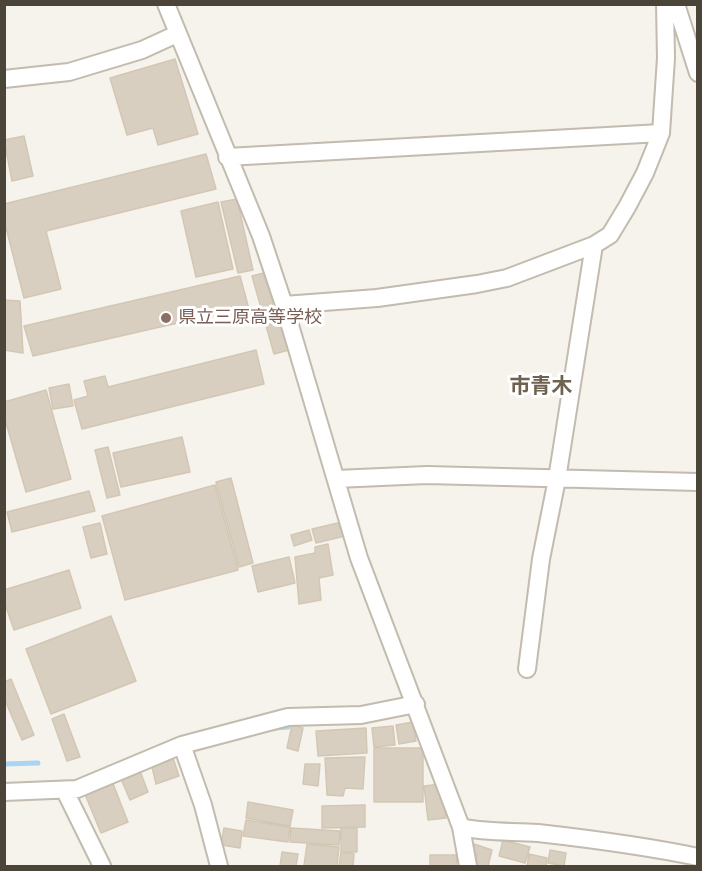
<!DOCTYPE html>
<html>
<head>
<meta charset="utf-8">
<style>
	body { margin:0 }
	#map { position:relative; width:702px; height:871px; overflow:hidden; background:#f6f3ec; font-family:"Sofia Sans Condensed",sans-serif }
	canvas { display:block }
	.frame { position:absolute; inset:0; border:6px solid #4b4439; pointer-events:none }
</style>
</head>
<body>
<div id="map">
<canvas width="702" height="871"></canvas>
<div class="frame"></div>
</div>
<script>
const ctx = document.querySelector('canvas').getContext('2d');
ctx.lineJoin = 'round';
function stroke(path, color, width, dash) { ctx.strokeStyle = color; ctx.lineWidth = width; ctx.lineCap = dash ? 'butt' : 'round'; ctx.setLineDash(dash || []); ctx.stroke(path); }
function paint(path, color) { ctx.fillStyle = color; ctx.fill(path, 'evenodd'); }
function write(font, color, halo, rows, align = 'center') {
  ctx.font = font + ' "Sofia Sans Condensed","Noto Sans JP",sans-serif'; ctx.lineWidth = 6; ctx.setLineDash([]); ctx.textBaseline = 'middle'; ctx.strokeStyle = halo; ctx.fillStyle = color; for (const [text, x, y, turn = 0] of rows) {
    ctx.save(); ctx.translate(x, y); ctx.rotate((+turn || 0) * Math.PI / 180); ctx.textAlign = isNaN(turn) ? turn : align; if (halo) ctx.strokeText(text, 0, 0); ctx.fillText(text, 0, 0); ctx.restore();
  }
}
const stream = new Path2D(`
	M275,728l13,-1
	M4,764l34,-1`);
const building = new Path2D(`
	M175,59l23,75 -40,11 -5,-17 -26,7 -17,-57z
	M24,136l9,40 -21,5 -8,-41z
	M206,154l10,35 -170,42 15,58 -37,9 -20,-78v-16z
	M237,199l16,71 -15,3 -17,-71z
	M218,202l15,67 -37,8 -15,-66z
	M268,272l21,78 -15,4 -22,-78z
	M240,276l12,44 -23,5 -3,-13 -193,44 -9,-30z
	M4,300l16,1 3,52 -19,-3z
	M256,350l8,34 -182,45 -8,-29 14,-4 -4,-15 21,-5 3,11z
	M69,384l4,22 -20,3 -4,-21z
	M46,390l25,89 -45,13 -22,-76v-14z
	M182,437l8,35 -69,15 -8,-34z
	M108,447l12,48 -13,3 -12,-48z
	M231,478l22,85 -14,4 -23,-85z
	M215,485l23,85 -113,30 -23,-84z
	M89,491l6,20 -83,21 -5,-20z
	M342,522l3,14 -29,7 -4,-14z
	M100,523l7,31 -16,4 -8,-31z
	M309,530l3,10 -18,6 -3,-11z
	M328,544l5,31 -14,3 2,22 -22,4 -4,-47 20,-4v-6z
	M289,557l6,26 -37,9 -6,-26z
	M69,570l12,38 -67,22 -10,-29v-11z
	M111,616l25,65 -85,33 -25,-65z
	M11,679l23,56 -12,5 -18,-42v-16z
	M64,714l16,43 -13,4 -15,-42z
	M413,722l3,19 -17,3 -3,-19z
	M292,725l11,3 -5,23 -11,-3z
	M393,726l2,19 -21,2 -2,-19z
	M366,728l1,25 -49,3 -2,-25z
	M374,748h49v54h-49z
	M365,757l-2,32 -18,-1 -2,8 -16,-1 -2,-37z
	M173,758l6,18 -23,8 -4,-17z
	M305,764h15l-2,22 -15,-2z
	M140,771l8,21 -18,8 -9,-21z
	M112,781l16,41 -27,11 -17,-41z
	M441,784l5,34 -18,2 -4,-34z
	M248,802l45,8 -3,16 -44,-8z
	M365,805v22l-43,1v-22z
	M246,820l44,7 -2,15 -45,-6z
	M224,828l18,3 -2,17 -19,-3z
	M291,828l49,3 -1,14 -49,-3z
	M341,828h16v24h-16z
	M503,840l27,7 -5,16 -26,-7z
	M307,844l32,3 -2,19h-33z
	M474,844l18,6 -4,16h-14l3,-12 -5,-1z
	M550,850l16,3 -2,13 -16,-3z
	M282,852l16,2 -2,12h-16z
	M341,852l13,2 -1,12h-14z
	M529,854l18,4 -1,8h-19z
	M430,855h27l-1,11h-26z`);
const minor = new Path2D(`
	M166,4l95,232 23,69 75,253 102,269 7,39
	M676,4l22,69
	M4,79l65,-7 73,-22 35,-16
	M227,157l434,-24
	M284,305l93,-7 100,-14 30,-6 87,-33
	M336,479l91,-4 271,7
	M527,669l14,-110 16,-80 37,-234 16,-10 17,-28 18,-34 16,-40 5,-75 -1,-54
	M182,745l21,60 16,61
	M65,791l37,75
	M4,792l73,-3 105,-44 106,-28 73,-2 55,-11
	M461,827c25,6 51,4 77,6 53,6 107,13 160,24`);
const markers = [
	[166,318,6,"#8d6e63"]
];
const educationNames = [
	["県立三原高等学校",178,318]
];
const quarterNames = [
	["市青木",541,388]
];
stroke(stream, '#a9d4f2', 5);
paint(building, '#d8cfc1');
stroke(building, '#d3c7b4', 1.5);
stroke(minor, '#c2bbae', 20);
stroke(minor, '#fff', 16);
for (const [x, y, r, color] of markers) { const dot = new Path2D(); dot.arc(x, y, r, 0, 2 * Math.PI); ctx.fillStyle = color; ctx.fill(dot); stroke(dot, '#fff', 2); }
write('18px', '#785e54', '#fff', educationNames, 'left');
write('bold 21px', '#6e6250', '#fff', quarterNames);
</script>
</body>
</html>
